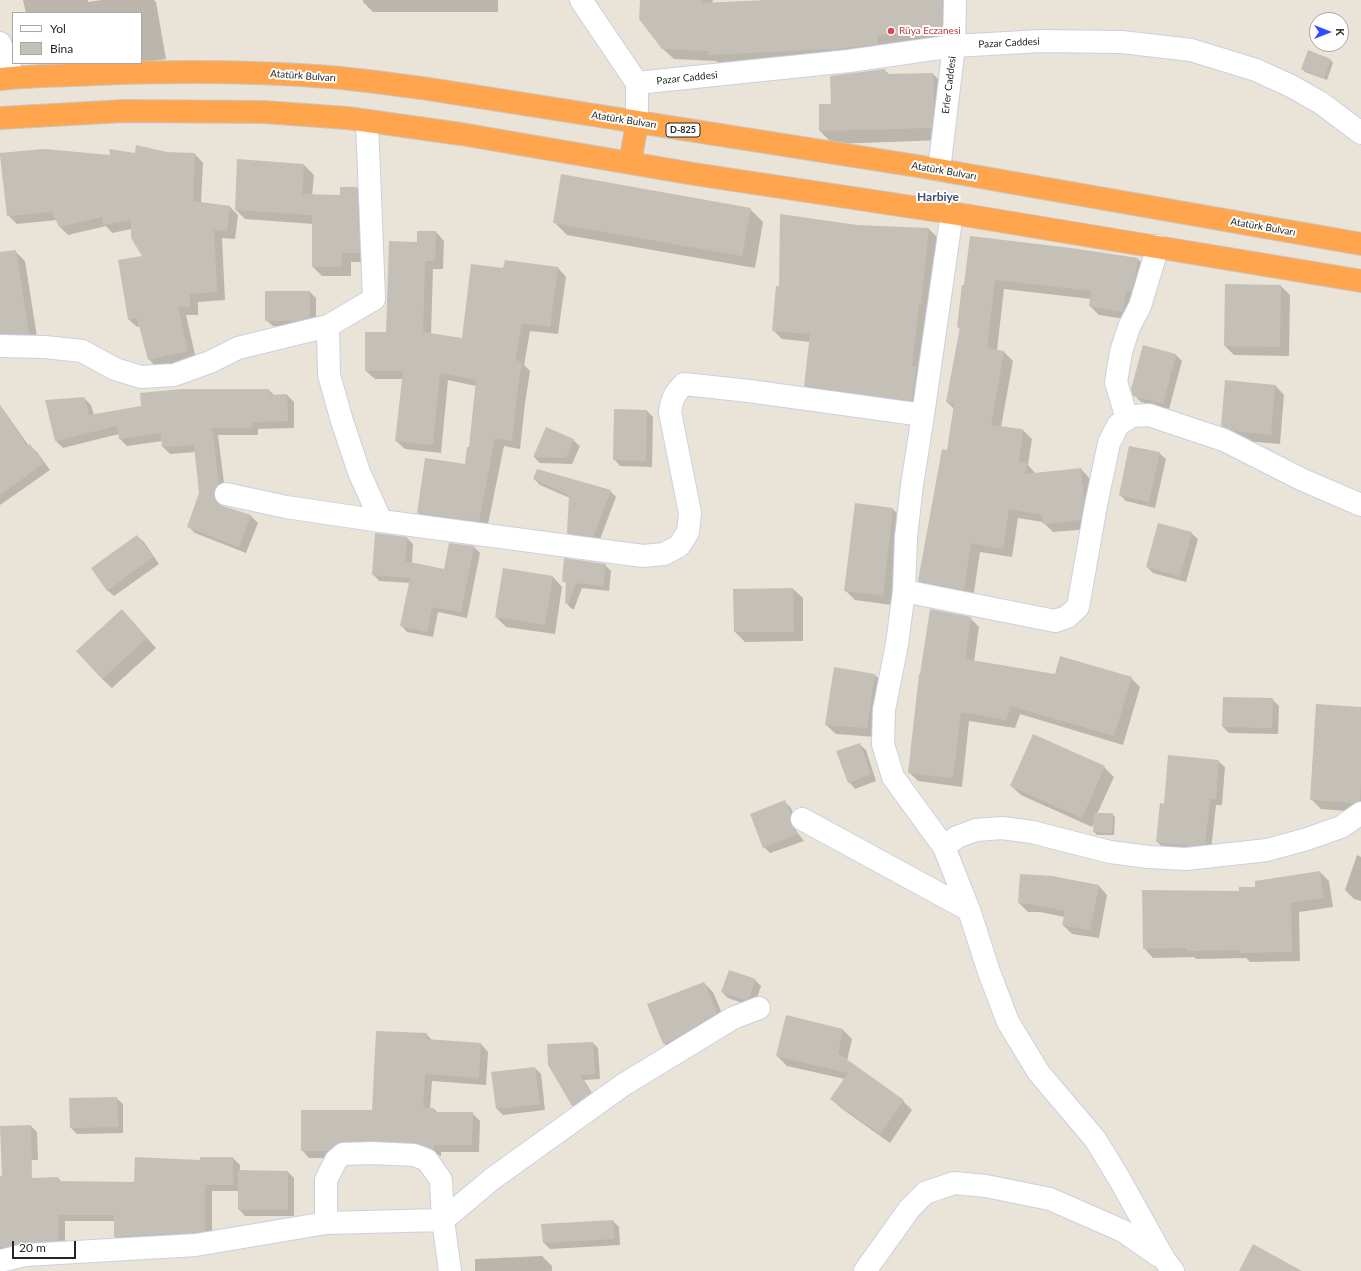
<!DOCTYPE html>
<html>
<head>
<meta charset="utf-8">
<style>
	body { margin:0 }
	#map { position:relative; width:1361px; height:1271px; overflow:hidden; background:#eae3d7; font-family:Lato,sans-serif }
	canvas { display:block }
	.legend { position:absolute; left:12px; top:12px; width:130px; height:52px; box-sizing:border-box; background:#fff; border:1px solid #a8a8a8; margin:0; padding:5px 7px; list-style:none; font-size:12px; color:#262626 }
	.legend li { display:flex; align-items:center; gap:8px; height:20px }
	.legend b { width:20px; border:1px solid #a8a8a8 }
	.north { position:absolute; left:1309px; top:12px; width:40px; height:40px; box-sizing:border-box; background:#fff; border:1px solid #a8a8a8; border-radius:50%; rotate:90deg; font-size:11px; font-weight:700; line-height:16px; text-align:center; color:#262626 }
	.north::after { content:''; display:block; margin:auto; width:14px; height:18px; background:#2f49ff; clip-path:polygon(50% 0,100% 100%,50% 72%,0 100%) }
	.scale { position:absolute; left:12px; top:1241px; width:64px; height:18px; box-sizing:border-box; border:2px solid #262626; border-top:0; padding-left:5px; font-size:12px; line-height:14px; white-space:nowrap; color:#262626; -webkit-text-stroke:3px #fff; paint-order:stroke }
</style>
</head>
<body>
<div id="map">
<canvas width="1361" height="1271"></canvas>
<ul class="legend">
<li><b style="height:5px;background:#fff"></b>Yol</li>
<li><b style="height:11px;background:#c5c0b7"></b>Bina</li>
</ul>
<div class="north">K</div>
<div class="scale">20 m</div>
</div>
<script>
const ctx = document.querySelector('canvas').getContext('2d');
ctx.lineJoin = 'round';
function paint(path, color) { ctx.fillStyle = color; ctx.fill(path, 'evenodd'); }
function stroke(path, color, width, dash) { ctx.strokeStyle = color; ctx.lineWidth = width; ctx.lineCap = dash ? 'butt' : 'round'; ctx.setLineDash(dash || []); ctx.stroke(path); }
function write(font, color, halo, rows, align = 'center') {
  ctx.font = font + ' Lato,sans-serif'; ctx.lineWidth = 4; ctx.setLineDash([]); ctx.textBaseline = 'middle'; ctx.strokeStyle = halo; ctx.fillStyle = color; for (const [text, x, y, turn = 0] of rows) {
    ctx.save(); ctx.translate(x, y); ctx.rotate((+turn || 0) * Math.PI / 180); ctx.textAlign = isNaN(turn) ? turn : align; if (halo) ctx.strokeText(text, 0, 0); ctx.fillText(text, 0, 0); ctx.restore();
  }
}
const shadow = new Path2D(`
	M23,0h65v2l14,-2h52l2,2 10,57 -25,4v-50h-115z
	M363,0h135v12h-125l-10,-10z
	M641,0h72l-1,3 77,-3h166l-2,42 -233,23 -4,-4 -42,-2 -12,-11z
	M1331,60l2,3 -6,17 -22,-8 -3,-3z
	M884,70l6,5 43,-1 12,12 -1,54 -111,4 -13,-13 12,-26z
	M167,153l28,1 8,9 -2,40 28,3 9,9 -3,24 -13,-1 3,62 -27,2v13h-12l10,44 -39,9 -8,-9 -8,-33 -4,1 -9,-8 15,-62 -11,-28 -20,4 -6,-7 -38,9 -9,-9 -2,-6 -40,4 -9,-9 103,-59z
	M238,161l66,4 10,10 -2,21h29l16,-8 9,9 3,65h-18v14h-29l-9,-9v-43l-68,-5 -9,-9z
	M750,209l13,13 -8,46 -188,-33 -13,-13z
	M857,226l72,3 9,9 -17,171 -107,-14 -9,-9 5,-44 -28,-3 -9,-9 7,-43z
	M436,232l8,9 -1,28h-10l-2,65 32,5 41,-70 54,-1 8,9 -8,57 -28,-3 -6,34 6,6 -5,32 -5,46 -16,-3 -17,83 -60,-8 -9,-8 48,-48 4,-17 6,-62 -28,-6 -7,73 -36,-4 -9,-8 7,-62h-28l-9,-8 21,-38 31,-90z
	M1071,249l67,10 9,9 -15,52 -33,-5 -9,-9 1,-7 -87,-10 -7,61 7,2 9,9 -12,66 22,3 9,9 -4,26 8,9 45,-5 9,10 3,30 -3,20 -37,3 -10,-10 -25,-4 -6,39 -32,-5 -7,47 -45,-9 -9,-9 29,-130 6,-42 -7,-7 13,-73 -2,-2 4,-41z
	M15,251l10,10 13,82 -38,-6v-84z
	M1281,286l9,9 -1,61 -55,-1 -9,-9z
	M310,292l6,6v26l-12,2h-31l-7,-6z
	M1176,355l6,6 -13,48 -28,-7 -7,-7z
	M1275,385l9,10 -4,49 -35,-3 -13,-6 -10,-10z
	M269,390l5,5h13l7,7v26l-36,1v6h-40l7,56 -5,7 1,8 30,10 7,7 -12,30 -51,-20 -7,-7 12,-33 -5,-41 -25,2 -7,-7 -1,-6 -35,5 -7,-7 -1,-5 -56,14 -7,-7 -10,-40 38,-3 7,7 3,10z
	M0,405l29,41h1l7,6 13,18 -50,35z
	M647,411l6,6 -1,50 -32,-1 -6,-7z
	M573,440l7,6 -8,18 -32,-1 -6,-6z
	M1159,453l7,6 -11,49 -29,-7 -6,-6z
	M534,479l76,12 6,6 -17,45 -24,-3 -7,-6 2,-35 -30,-13z
	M893,509l9,10 -10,86 -37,-5 -10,-10z
	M1191,533l7,6 -12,43 -33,-9 -6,-6z
	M137,536l7,6 15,22 -45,32 -7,-6z
	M407,538l6,6 -1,19 33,7 29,-23 6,6 -13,65 -29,-6 -5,25 -26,-5 -6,-7 9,-42 -31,-2 -6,-7z
	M605,565l6,6 -2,20 -27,-3 -8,21h-2l-6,-6 1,-19 -4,-3z
	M553,577l9,10 -7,47 -49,-7 -10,-10z
	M793,589l10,9v43l-58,1 -10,-10 -1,-42z
	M970,618l9,9 -5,35 82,13 75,3 9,9 -17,58 -103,-31 -5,14 -46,-7 -7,66 -44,-6 -9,-9z
	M131,620l25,28 -44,40 -10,-9z
	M875,675l9,9 -8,53 -40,-3 -10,-9z
	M1272,699l7,7 -1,28 -49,-1 -6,-6z
	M1361,708v104l-40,-3 -10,-10z
	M1033,735l71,32 10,10 -17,37h15l3,3 -1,18h-17l-3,-3 1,-12 -3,7 -71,-32 -10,-9z
	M859,744l7,6 10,31 -21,8 -6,-7z
	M1218,761l7,6 -3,38h-6l-5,45 -48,-2 -6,-7 8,-36z
	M785,802l6,6 5,14 -1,5 2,5 7,9 -34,12 -6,-6z
	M1357,855l4,2v44l-7,-2 -9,-9z
	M1320,872l9,9 4,26 -34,5 1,49 -50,1 -4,-4 -50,1 -2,-2 -41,1 -9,-10 96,-56z
	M1099,886l8,9 -8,43 -27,-4 -9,-9 2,-8 -25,-5h-12l-9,-9z
	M755,980l6,6 -6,18 -4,2 -23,-8 -6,-6z
	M704,983l9,9 13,31 -53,30 -9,-10z
	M843,1030l9,9 -5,22 56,40 9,9 -22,33 -49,-35 -10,-9 14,-20 -58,-13 -10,-10z
	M426,1034l7,7 48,3 7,8 -2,33 -54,-4 -2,28h4l4,4h34l8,8 -1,31h-38v4l-18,-6 -88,8h-26l-7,-8 71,-39z
	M593,1043l5,5 2,31 -16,1 11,18 -17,13 -5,-6 -24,-40z
	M535,1068l6,6 4,36 -42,5 -6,-6 -4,-36z
	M116,1098l7,6v29l-46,1 -6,-6z
	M31,1126l6,6 1,28 -29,1z
	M233,1158l7,7v7h48l6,6v38h-49l-6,-7v-18h-27v46l-90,7 -7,-7v-16h-50v26l-65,11v-42l58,-38 4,4 73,1 66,-22z
	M613,1221l6,6 1,18 -70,4 -6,-6z
	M542,1256l10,10v5h-77v-12z`);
const building = new Path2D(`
	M640,0h61v3l65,-3h176v31l-64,4v9l-49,6v-1l-121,6v-4l-46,-2 -23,-30z
	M1308,50l23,9 -7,19 -23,-9z
	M885,69l2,5 46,-1 1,33 -2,22 -113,3v-27h12l-1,-28z
	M136,145l31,7 28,1 -2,48 37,5 -3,25 -13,-1 3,62 -27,2v13h-12l10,44 -40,9 -11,-42 -9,1 -10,-59 24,-4 -11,-18v-18l-28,5 -1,-8 -43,10 -7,-15 -45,4 -7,-60v-3l44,-4 66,6 -1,-6 26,4z
	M237,159l67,5 -2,30 38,1v-8h17l3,66h-18l-1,14h-29v-52l-77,-5z
	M561,174l190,34 -9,48 -189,-33z
	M780,214l77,11 72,3 -8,76h-2l-7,62h4l-4,35 -108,-15 6,-52 -38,-3 4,-45h3z
	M417,231h19l-1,30h-10l-2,71 39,6 9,-74 32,4 2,-8 53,7 -8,60 -28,-4 -7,37 7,2 -5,32 -5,47 -17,-3 -16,83 -62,-8 8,-55 40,6 2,-17h2l7,-67 -36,-7 -7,72 -38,-4 8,-70h-38v-39h21l3,-91 28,1z
	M970,236l101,12 67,10 -3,20 -4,14 -5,-1 -3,21 -34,-6 2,-15 -96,-11 -8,68 17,3 -13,74 32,4 -4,33 8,1 -2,11 56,-6 3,32 -3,20 -38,4 -1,-9 -33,-6 -6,40 -32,-6 -7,47 -46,-9 24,-132 5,1 7,-46 -8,-2 14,-75h-3l5,-42h2z
	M16,250l13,84h-29v-82z
	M1225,284l56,1 -1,62 -56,-1z
	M265,291h45v26l-12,4h-33z
	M1143,345l33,9 -13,50 -30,-8 -2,-7z
	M1225,380l50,5 -4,50 -36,-4 -14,-5z
	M182,389h87l1,6 17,-1 1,27 -36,1v6h-40l7,56 -5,7v7l4,5 5,3 28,9 -12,32 -52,-20 12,-34 -5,-48 -32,2 -1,-14 -42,6 -2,-13 -62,15 -10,-41 39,-3 5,18 52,-9 -1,-13z
	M0,406l27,40 3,-2 14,19 -44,32z
	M614,409l33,1 -1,51 -33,-1z
	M546,427l28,12 -8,19 -33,-1z
	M1129,446l31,6 -11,50 -30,-7z
	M537,469l74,21 -18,47 -26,-4 2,-38 -36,-16z
	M855,503l38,5 -10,88 -39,-5z
	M1158,523l34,9 -12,44 -34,-9z
	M375,533l32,4 -2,24 39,8 5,-26 25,3 -13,66 -29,-5 -5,25 -27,-6 10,-48 -38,-3z
	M137,535l16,22 -46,34 -16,-23z
	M564,558l42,6 -3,22 -27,-3 -8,21 -3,-1 1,-21 -4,-1z
	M503,568l50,8 -8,49 -50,-8z
	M793,588l1,44h-60l-1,-43z
	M122,609l25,29 -45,41 -26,-28z
	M930,609l41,8 -6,42 90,15 5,-18 72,21 -18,59 -103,-30 -5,14 -45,-8 -8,66 -45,-5 11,-99h1z
	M834,667l41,7 -8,54 -42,-3z
	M1223,697l50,1 -1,30 -50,-1z
	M1316,704l45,3v74l-1,20 -6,2 -44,-3z
	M1033,734l72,32 -23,52 -72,-32z
	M860,743l11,31 -23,9 -12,-32z
	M1168,755l51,5 -3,39h-6l-5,45 -14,2 -35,-4 4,-39 4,1z
	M785,800l6,15 -1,5 1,5 5,5 2,4 -35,14 -13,-34z
	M1094,813h19l-1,20 -19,-1z
	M1320,871l4,27 -33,5 1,49 -52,1v-3l-54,1v-3l-43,1 -1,-59 97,1v-4h16v-6z
	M1020,874l32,2 47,9 -9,45 -28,-5 3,-14 -35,-7 -12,-1z
	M729,970l27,9 -7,19 -5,2 -23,-8z
	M704,982l13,31 -44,27 -10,4 -16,-40z
	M786,1015l57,14 -5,24 66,47 -24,34 -50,-35 18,-26 -72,-17z
	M376,1031l51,2 -1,6 55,4 -2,35 -54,-4 -2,33 11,1v4h39l-1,33h-38v4h-1l-18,-6 -43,-2 -30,1 -7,3 -8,6h-26v-41h71z
	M593,1042l2,32 -15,1 11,18 -19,13 -24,-41 -1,-21z
	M535,1067l5,37 -44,5 -5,-37z
	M117,1097l1,30 -48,1 -1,-30z
	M31,1125l1,53 26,-1 1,4 75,1 1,-25 65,3v-3h33v28h-28v46l-10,2 -81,4v-22h-55l-1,26 -34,2 -24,5v-72h2l-2,-50z
	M238,1170l50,1v39h-50z
	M613,1220l1,19 -71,4 -2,-19z
	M1253,1244l49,27h-63z`);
const minor = new Path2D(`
	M581,0l56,83v40
	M0,43l14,35
	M637,83l212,-22 105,-15 87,-5 81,1 69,8 65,20 35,16 30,17 40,30
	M939,170l15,-124 1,-46
	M952,213l-29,202 -11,70 -6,52 -2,54 -7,53 -13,66 -1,34 10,33 51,70 25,63 20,62 19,50 31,51 56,66 25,41 44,79 9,12
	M328,326l1,49 13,46 17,51 22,49 262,35 21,-2 15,-8 9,-14 2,-19 -20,-101c2,-14 5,-19 14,-28l65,7 174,24
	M0,346l45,1 37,4 33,18 26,8 33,-2 36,-13 28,-14 90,-22 46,-27 -7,-178
	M1127,419l-11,-37 5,-30 8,-25 11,-21 18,-60
	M226,494l60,13 95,14
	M904,591l151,30 12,-4 11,-10 18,-102 13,-62 9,-18 14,-9 17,-1 75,25 79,40 58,25
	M802,819l167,91
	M944,847l13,-10 19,-7 26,-2 30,4 78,20 39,5 37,2 81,-9 40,-11 34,-12 20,-14
	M0,1261l25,-6 171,-10 130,-22 117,-3 -2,-40 -14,-20 -13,-5 -42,-2 -29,1 -7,6 -10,20v43
	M450,1271l-7,-51 49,-41 131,-94 110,-67 26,-10
	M865,1271l45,-63 15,-15 29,-10 32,3 64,13 73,32 36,25`);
const highway = new Path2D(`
	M0,79c32,-4 65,-3 97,-5 77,-3 155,-3 232,3 36,3 71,8 106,13l482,76 444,78
	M0,118l124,-7 140,1 83,6 114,16 233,40 258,39 409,68
	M630,163l7,-40`);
const markers = [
	[891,31,4,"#e0444e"]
];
const shields = [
	[683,130,34]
];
const shieldNames = [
	["D-825",683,130]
];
const healthNames = [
	["Rüya Eczanesi",899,31]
];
const streetNames = [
	["Pazar Caddesi",1009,43,-3],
	["Atatürk Bulvarı",303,76,4],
	["Pazar Caddesi",687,78,-6],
	["Erler Caddesi",949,85,-83],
	["Atatürk Bulvarı",624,120,9],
	["Atatürk Bulvarı",944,171,10],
	["Atatürk Bulvarı",1263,227,10]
];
const quarterNames = [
	["Harbiye",938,197]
];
paint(shadow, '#0003');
paint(building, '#c5c0b7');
stroke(minor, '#cccfe1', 24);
stroke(highway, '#c7c7c7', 24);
stroke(minor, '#fff', 22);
stroke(highway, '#ffa54d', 22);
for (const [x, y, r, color] of markers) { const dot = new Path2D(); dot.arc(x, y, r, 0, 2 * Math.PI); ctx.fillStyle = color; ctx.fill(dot); stroke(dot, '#fff', 1.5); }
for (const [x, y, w] of shields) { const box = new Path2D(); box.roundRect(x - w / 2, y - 7, w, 14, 3); ctx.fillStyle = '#fff'; ctx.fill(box); stroke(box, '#262626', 1); }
write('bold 9px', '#262626', null, shieldNames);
write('10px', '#be3a42', '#fff', healthNames, 'left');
write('10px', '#262626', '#fff', streetNames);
write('bold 12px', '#464c78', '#fff', quarterNames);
</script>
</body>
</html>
